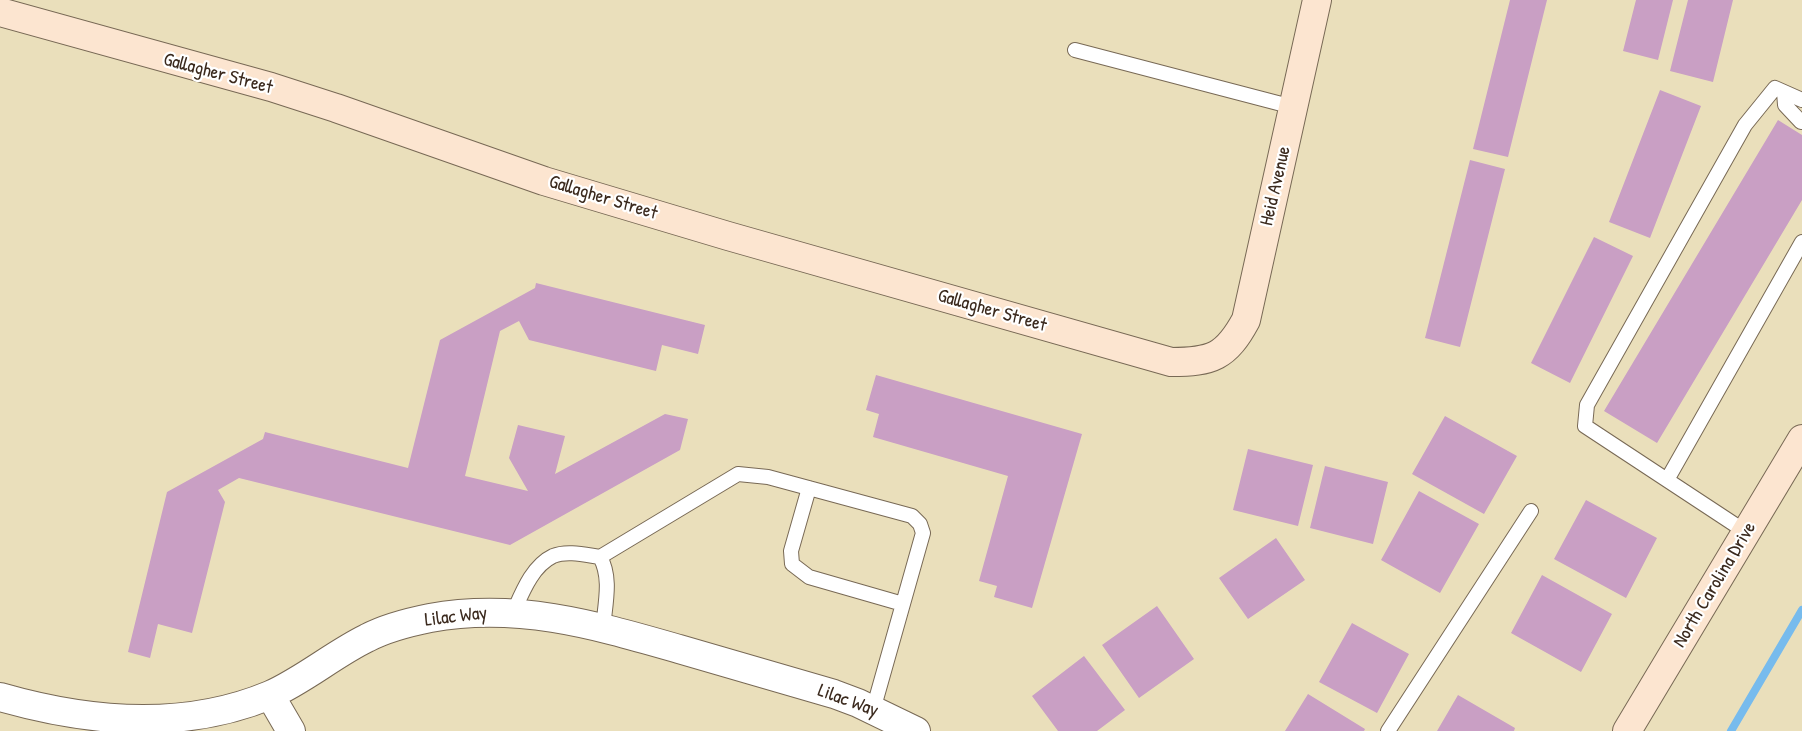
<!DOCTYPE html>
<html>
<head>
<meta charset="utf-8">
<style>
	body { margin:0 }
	canvas { display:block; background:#eadfbb }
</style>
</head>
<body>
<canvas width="1802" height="731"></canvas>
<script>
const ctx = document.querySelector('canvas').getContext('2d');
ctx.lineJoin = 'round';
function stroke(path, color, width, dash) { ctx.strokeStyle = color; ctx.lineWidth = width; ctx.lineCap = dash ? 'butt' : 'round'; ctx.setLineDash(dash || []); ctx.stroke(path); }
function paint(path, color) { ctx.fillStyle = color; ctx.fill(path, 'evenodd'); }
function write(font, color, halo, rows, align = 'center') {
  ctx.font = font + ' "Patrick Hand",sans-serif'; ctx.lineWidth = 4.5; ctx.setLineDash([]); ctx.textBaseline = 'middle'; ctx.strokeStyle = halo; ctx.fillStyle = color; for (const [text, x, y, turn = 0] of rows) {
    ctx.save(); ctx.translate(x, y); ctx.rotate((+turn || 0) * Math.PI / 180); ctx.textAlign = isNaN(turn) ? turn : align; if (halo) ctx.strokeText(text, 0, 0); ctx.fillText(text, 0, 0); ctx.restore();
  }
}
const stream = new Path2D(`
	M1731,731l71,-121`);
const building = new Path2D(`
	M1510,0h37l-39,157 -35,-8z
	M1636,0h37l-15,60 -35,-9z
	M1688,0h45l-20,82 -43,-11z
	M1660,90l41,16 -51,132 -41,-16z
	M1778,120l24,15v65l-145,243 -53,-32z
	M1470,160l35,9 -45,178 -35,-9z
	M1594,237l39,19 -63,127 -39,-20z
	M536,283l169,42 -7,29 -36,-9 -6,26 -127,-31 -10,-19 -19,10 -35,145 63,15 -19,-33 9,-33 47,11 -10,38 110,-60 23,5 -8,31 -170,95 -271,-67 -21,12 7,12 -33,131 -34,-9 -8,34 -22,-6 39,-160 96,-53 2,-7 143,36 32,-128 95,-52z
	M876,375l206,59 -50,174 -38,-11 3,-11 -18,-5 29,-105 -135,-39 6,-23 -13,-4z
	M1445,416l72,40 -33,58 -72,-40z
	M1248,449l65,16 -15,61 -65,-16z
	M1325,466l63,16 -15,62 -63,-16z
	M1419,491l60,33 -39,69 -59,-33z
	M1586,500l71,38 -31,60 -72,-39z
	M1276,538l29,42 -57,39 -29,-41z
	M1542,575l70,39 -31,58 -70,-39z
	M1157,606l37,53 -55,39 -37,-53z
	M1352,623l57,31 -32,59 -58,-31z
	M1084,656l41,54 -28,21h-39l-26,-35z
	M1308,694l57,35 -1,2h-79z
	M1458,695l57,33 -1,3h-77z`);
const lane = new Path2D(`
	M1075,50l218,57
	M1784,92l1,13 16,17
	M1667,480l135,-238
	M809,488l-18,63 1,13 17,13 94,27
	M1746,532l-161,-106 2,-21 158,-280 30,-37 27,12
	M600,557c12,21 5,47 3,71
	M513,613c9,-20 19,-47 40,-57 14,-6 33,-1 47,1l138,-83 30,3 144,39 8,8 3,9 -50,177
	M1388,731l143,-220`);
const street = new Path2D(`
	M270,695l21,36
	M0,697c87,25 184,34 270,-2 34,-15 64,-41 97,-57 19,-10 43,-16 63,-20 88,-16 165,7 249,31 52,15 103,30 155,45l24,9 58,28`);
const secondary = new Path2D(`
	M0,12l271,75 65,21 208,73 184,55 443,126c41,0 55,-5 75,-42l71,-320
	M1627,731l175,-292`);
const streetNames = [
	["Gallagher Street",218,74,15],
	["Heid Avenue",1276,186,-77],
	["Gallagher Street",603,198,17],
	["Gallagher Street",992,311,16],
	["North Carolina Drive",1715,585,-59],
	["Lilac Way",456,617,-7],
	["Lilac Way",848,701,20]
];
stroke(stream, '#77bbed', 8);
paint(building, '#c99fc4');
stroke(lane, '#786955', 16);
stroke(street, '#786955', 30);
stroke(secondary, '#786955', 30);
stroke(lane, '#fff', 14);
stroke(street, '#fff', 28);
stroke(secondary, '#fce5d0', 28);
write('19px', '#3b2a1e', '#fff', streetNames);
</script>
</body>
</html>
